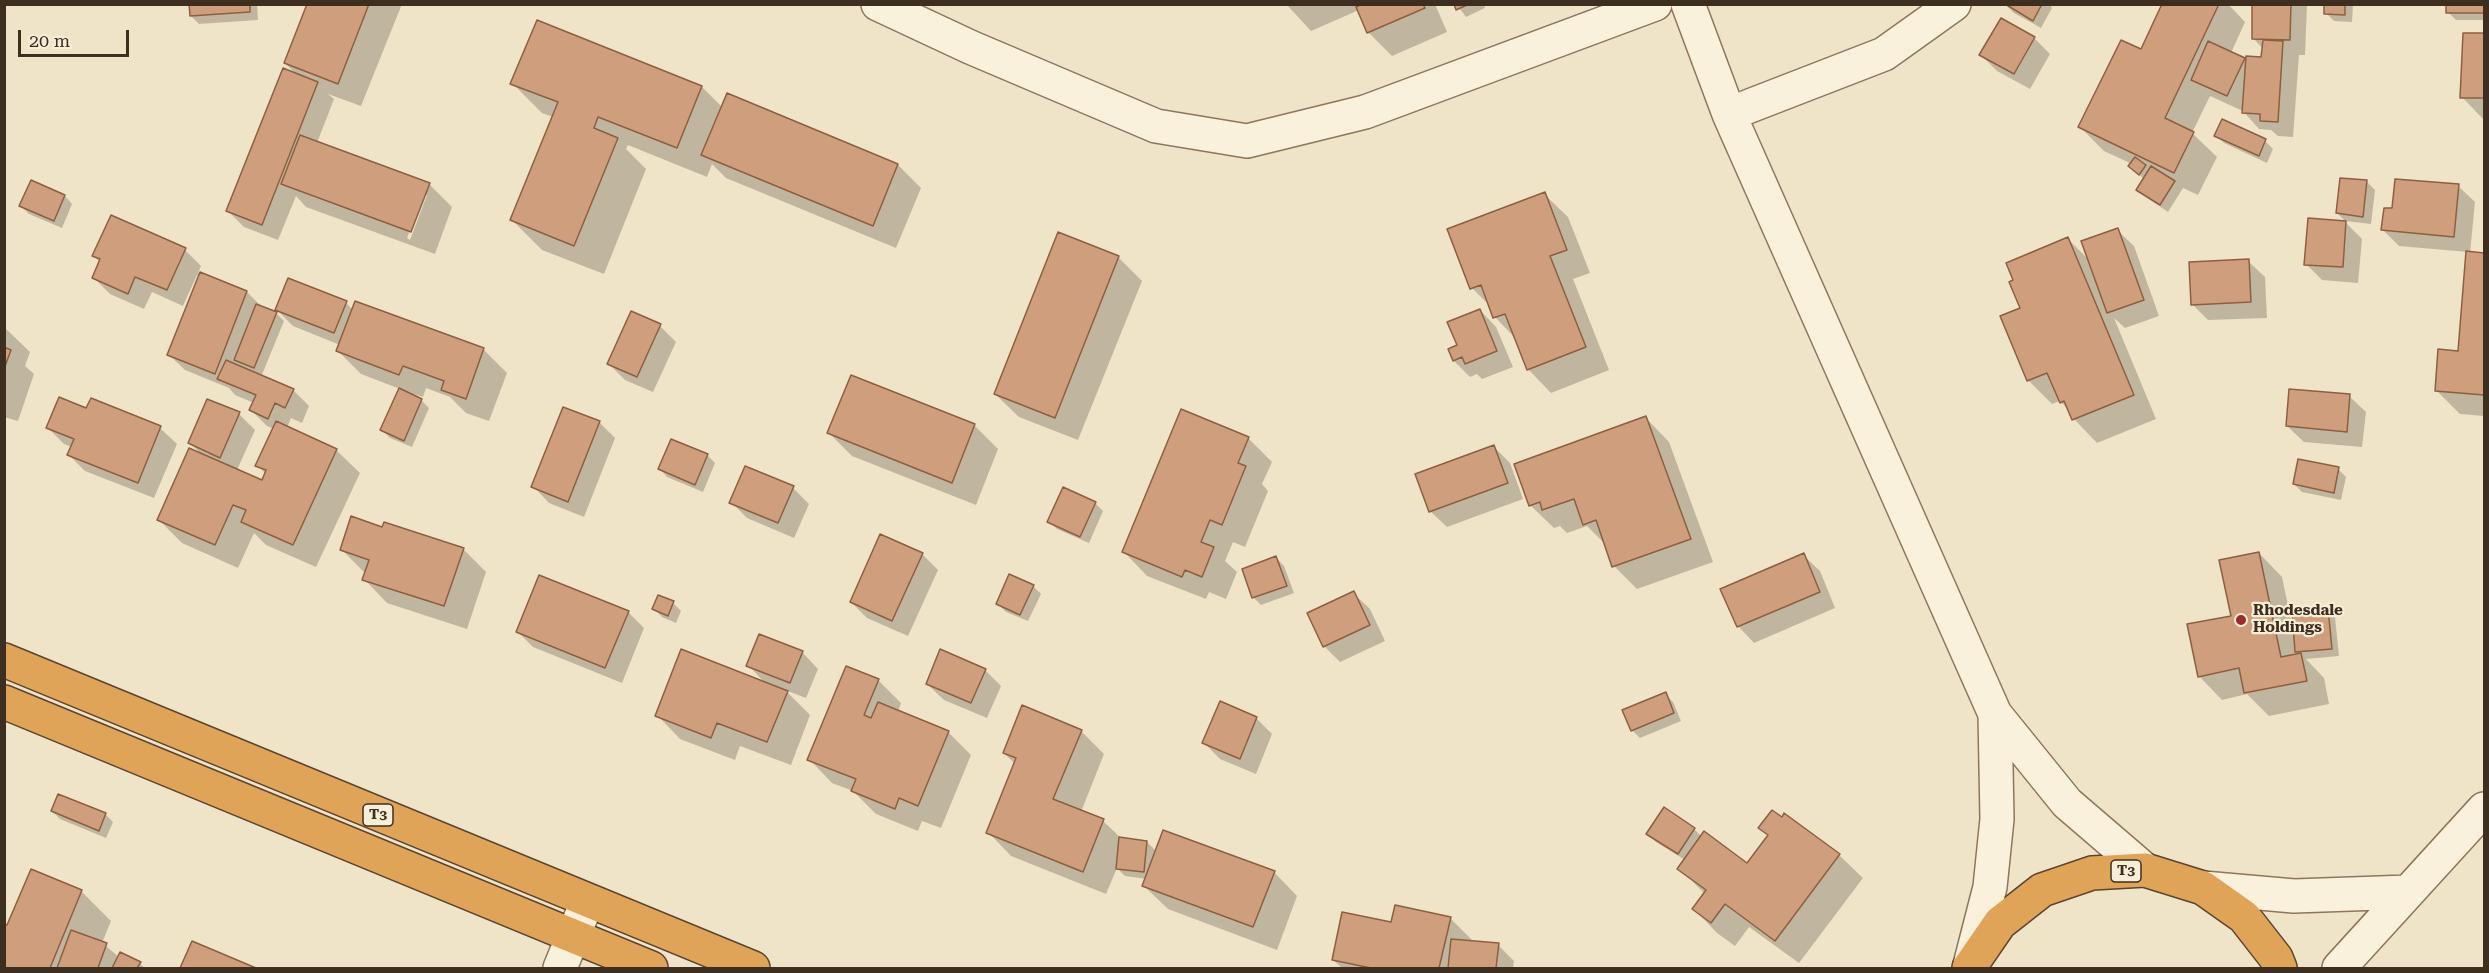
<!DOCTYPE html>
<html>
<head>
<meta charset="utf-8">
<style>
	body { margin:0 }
	#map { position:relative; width:2489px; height:973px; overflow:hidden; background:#f0e4c8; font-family:"Roboto Serif",serif }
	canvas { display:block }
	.frame { position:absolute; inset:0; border:6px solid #3d2e20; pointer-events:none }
	.scale { position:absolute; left:18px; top:30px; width:111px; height:27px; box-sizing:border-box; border:3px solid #3d2e20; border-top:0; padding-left:8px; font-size:18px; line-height:21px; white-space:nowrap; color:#3d2e20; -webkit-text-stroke:4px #f7eed8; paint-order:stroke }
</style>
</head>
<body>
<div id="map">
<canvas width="2489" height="973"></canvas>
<div class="frame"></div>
<div class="scale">20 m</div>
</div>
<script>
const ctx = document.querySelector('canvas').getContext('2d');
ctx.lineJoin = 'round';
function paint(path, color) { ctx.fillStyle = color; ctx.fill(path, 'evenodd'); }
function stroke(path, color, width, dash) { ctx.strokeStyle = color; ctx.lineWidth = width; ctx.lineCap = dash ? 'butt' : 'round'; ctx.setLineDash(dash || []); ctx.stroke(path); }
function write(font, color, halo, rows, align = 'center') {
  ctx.font = font + ' "Roboto Serif",serif'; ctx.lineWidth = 4.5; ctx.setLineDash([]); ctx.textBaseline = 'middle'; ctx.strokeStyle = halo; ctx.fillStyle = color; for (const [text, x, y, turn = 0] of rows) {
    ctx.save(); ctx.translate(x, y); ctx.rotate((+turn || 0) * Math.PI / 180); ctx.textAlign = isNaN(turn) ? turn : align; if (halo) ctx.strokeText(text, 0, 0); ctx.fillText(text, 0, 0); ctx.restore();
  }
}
const shadow = new Path2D(`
	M191,4h66l1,16 -59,4 -8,-8z
	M309,4h93l-41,102 -33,-12 6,5 -17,44 112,41 23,23 -17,47 -129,-47 -10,-11 -18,44 -34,-13 -16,-16 70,-135 -13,-13zM424,195h3l-17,45 -3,-2z
	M1286,4h149l12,28 -55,24 -24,-24 -9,-22 -48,21z
	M1456,4h28l1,4 -19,9z
	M2049,4l3,4 -11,20 -27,-15 -8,-8z
	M2160,4h68l17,18 -14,31 16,8 16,-2v-10l-10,-11 1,-34 53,1 -2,50h-6l-6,82 -15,-1 -7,-6 -12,-1 -16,-18 -33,-15 -18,37 25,24 -19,38 -15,-7 -15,24 -22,-15 -8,-8 6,-10 -14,-13 2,-2 -28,-13 -24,-24 61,-76 21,-44z
	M2326,4h27l-1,18 -18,-1 -8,-8z
	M2448,4h36v16h-28l-8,-8z
	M2464,34l20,1v85l-22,-23z
	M2034,38l16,16 -20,35 -33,-18 -16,-16z
	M512,83l190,4 21,21 5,-13 170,70 23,23 -25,60 -170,-70 -14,-14 -5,13 -79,-32 -2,4 20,20 -42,105 -62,-24 -30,-30 41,-103 -11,-4z
	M2216,135l49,6 8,8 -6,14 -43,-20z
	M2367,182l8,8 -4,34 -26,-3 -8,-8z
	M2458,186l17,16 -5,51 14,1v162l-24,-2 -24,-24 23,-37 9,-101 -69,-6 -16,-16 10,-20z
	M1544,194l24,23 22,56 -17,6 36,91 -58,23 -23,-24 -12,-30 -21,-22 -4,-10 -19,-19z
	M65,196l7,8 -10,24 -33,-14 -8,-8z
	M2346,223l16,16 -4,44 -36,-3 -16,-16z
	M2117,230l17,16 25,70 -34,12 -11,-10 42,101 -59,24 -23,-24 -3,-7 -11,-11 -8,3 -23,-23 -27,-64 20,-8 46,-70 22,22z
	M185,250l16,16 -3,7 49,19 16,16 13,5 8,8 -23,56 32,13 16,16 -7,17 -11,-5 -4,10 49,22 24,23 -44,94 -50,-22 -12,-12 -16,35 -56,-25 -24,-24 44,-64 -12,-12 49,-29 16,16 -18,40 26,12 3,-8 -9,-9 17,-36 -7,-3 -16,-16 3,-7 -19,-8 -6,-7 -44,-18 -17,-16 32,-78 -3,-1 -14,31 -31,-14 -8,17 -34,-15 -16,-16 7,-15 -7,-7z
	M1118,257l24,24 -64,159 -59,-23 -24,-23z
	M2248,261l17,16 2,41 -59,2 -16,-16z
	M356,302l128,48 23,23 -18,48 -23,-8 -16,-16 -24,-9 -3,9 -10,-3 -1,2 9,4 8,8 -17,39 -22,-9 -8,-8 18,-41 -39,-15 -23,-23 2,-6 -47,-19 -16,-16 69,-7 7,7z
	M1480,310l16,17 17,40 -31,12 -5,-5 -7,3 -16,-16 -4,-11 9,-4z
	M660,326l16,16 -23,50 -28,-12 -16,-16z
	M4,327l26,25 -5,14 9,8 -16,47 -14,-4z
	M852,377l123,49 23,23 -22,56 -124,-49 -23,-23z
	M2349,396l17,16 -4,35 -58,-5 -17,-16z
	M91,400l69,28 17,16 -23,54 -69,-27 -16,-16 3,-8 -8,-3 -16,-16 39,-18z
	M1646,418l23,24 44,120 -76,27 -23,-23 -8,-21 -19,-19 -20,7 -7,-7 -6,2 -24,-23z
	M599,422l16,16 -31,79 -35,-14 -16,-17z
	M1248,438l24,24 -10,22 6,7 -23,56 -12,-5 -8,19 12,11 -11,27 -17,-7 -3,7 -59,-23 -23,-24z
	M1494,447l16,16 13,36 -76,28 -17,-16z
	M707,455l8,8 -12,29 -36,-15 -7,-8z
	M2338,469l8,8 -5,23 -39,-8 -8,-8z
	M793,488l16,16 -15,34 -47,-20 -16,-16z
	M1095,503l8,8 -14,32 -32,-14 -8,-8z
	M382,528l81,21 23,23 -19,57 -80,-26 -23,-24 2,-5 -24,-24z
	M2259,553l23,24 10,48 35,-16 8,8 4,39 -33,3 18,19 5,26 -60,12 -22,-22 -25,6 -23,-24 33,-59z
	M922,554l16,16 -30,66 -41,-18 -16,-16z
	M1803,555l17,16 15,37 -81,35 -16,-17z
	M1276,558l8,8 10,27 -33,12 -8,-8z
	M1033,586l8,8 -13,27 -22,-9 -8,-8z
	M1353,593l17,16 15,32 -45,21 -16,-16z
	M673,603l8,8 -5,12 -14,-6 -8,-8z
	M628,612l16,16 -22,55 -89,-36 -16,-16z
	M802,652l16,17 -12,29 -21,-8 25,25 -19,50 -51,-19 -5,14 -55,-21 -23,-24 109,-31 -18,-19z
	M985,670l16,16 -14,32 -43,-18 -17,-16z
	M878,680l23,23 -3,9 50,20 23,23 -30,73 -19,-7 -4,10 -42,-17 -23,-23 -21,-8 -23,-24z
	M1665,694l8,8 8,19 -41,17 -7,-7 -9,-20z
	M1256,718l16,16 -16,40 -36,-15 -16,-16z
	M1081,731l23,23 -23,58 22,9 19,18 25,3 10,10 117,20 23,24 -20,54 -109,-41 -24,-23 3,-7 -22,-3 -8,-8 -11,26 -95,-38 -23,-24 27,-68 -11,-11z
	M52,811l53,3 8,8 -7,16 -46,-19z
	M1760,828l79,27 24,23 -64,85 -50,-36 -14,19 -18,-13 -23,-24 11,-15 -26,-26 6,-8 -29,-18 -8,-8 46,-5 8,8 46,28 21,-28z
	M32,871l50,21 29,29 -9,22 17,14 21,7 5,4h-141v-43l4,2z
	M1450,918l23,23 25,4 16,16 -1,7h-171l-9,-8 59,-36z
	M193,943l59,25h-70z`);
const building = new Path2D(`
	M189,4h61v8l-60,4z
	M307,4h62l-31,80 -54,-21z
	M1362,4h61l2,4 -58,25 -11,-26z
	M1454,4h15l-13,6z
	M2005,4h37l-9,17z
	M2159,4h60l-54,114 29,14 -20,41 -96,-46 43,-87 20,9 20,-43z
	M2252,4h39l-1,36 -38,-1z
	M2324,4h21v11l-21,-1z
	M2446,4h38v9h-38z
	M2001,18l34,19 -21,37 -35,-19z
	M537,20l165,66 -25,62 -79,-31 -4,11 24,10 -44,108 -64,-26 48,-118 -48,-18z
	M2463,33h21v65h-24z
	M2263,40l20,1 -5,81 -18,-1v-7l-18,-1 4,-57 15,1z
	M2208,41l37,17 -18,38 -36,-16z
	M283,68l35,14 -56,143 -36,-14z
	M727,93l171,71 -25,62 -172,-71z
	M2222,119l44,20 -7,17 -45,-20z
	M300,135l130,48 -19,49 -130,-48z
	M2135,157l11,8 -7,10 -11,-9z
	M2151,166l24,15 -15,24 -24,-15z
	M2340,178l27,2 -4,37 -27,-4z
	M2395,179l64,5 -5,53 -73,-7 3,-22h8z
	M31,180l34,15 -11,26 -35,-15z
	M1545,192l22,58 -17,6 36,91 -59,23 -22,-56 -12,4 -12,-33 -11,4 -23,-60z
	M111,215l75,33 -19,42 -32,-13 -7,17 -36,-16 8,-19 -8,-3z
	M2308,218l38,3 -3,46 -39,-2z
	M2118,228l26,72 -37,13 -26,-72z
	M1058,232l61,24 -64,162 -61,-24z
	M2068,237l66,158 -62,25 -8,-19 -4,2 -13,-30 -20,8 -27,-65 20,-8 -11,-26 4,-2 -7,-17z
	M2466,251l18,2v142l-49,-4 3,-42 20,2z
	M2249,259l2,43 -60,3 -2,-43z
	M200,272l47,19 -32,83 -48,-19z
	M288,278l59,23 -13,32 -59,-23z
	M355,301l129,47 -18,51 -25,-9 3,-9 -41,-15 -4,9 -63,-24z
	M256,304l21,8 -23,56 -20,-8z
	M1480,309l17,42 -32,13 -3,-7 -9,4 -5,-12 9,-4 -10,-23z
	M631,311l30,13 -24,53 -30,-13z
	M4,347l7,3 -7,19z
	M226,360l68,29 -9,19 -10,-5 -7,16 -19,-9 7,-15 -39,-16z
	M851,375l124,49 -23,59 -125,-50z
	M399,388l23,11 -18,42 -24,-11z
	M2289,389l61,5 -3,38 -61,-6z
	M59,397l27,11 5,-10 70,28 -23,57 -71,-28 7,-16 -28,-11z
	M207,399l33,13 -20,46 -32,-15z
	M563,407l37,14 -32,81 -37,-15z
	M1181,409l68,28 -11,26 8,3 -24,59 -12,-5 -9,22 13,5 -12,30 -17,-7 -3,7 -60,-25z
	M1646,416l45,123 -79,28 -16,-47 -13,5 -9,-26 -32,11 -2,-8 -11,4 -15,-42z
	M276,421l61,28 -44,96 -52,-23 5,-12 -13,-5 -18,40 -58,-25 32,-72 73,32 4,-10 -11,-4z
	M671,439l37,15 -13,31 -37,-16z
	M1494,445l14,38 -79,29 -14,-38z
	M2298,459l41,8 -5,26 -41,-9z
	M745,466l49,20 -16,37 -49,-20z
	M1063,487l33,15 -16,35 -33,-15z
	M351,516l31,11 2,-5 80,26 -20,58 -82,-26 7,-20 -29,-10z
	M880,534l43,19 -31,68 -42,-19z
	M2259,552l22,105 20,-4 6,28 -63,12 -5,-25 -41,9 -11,-53 44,-8 -12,-56z
	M1804,553l16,39 -83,35 -17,-38z
	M1276,556l11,30 -35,12 -10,-29z
	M1009,574l25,11 -14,30 -24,-11z
	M539,575l90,36 -24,57 -89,-36z
	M1354,591l16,34 -47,22 -16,-34z
	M658,595l16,6 -6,15 -16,-7z
	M2328,608l4,41 -37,3 -3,-41z
	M759,634l44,17 -13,32 -44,-17z
	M681,649l107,42 -21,51 -50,-19 -6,15 -56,-22z
	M940,649l46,20 -15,34 -45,-19z
	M846,666l33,13 -15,36 7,3 7,-16 71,29 -31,75 -19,-8 -4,11 -44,-18 5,-12 -49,-19z
	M1666,692l8,21 -43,18 -9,-21z
	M1220,701l37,16 -17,42 -38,-16z
	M1022,705l60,25 -29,69 51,20 -21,53 -97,-39 30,-75 -13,-5z
	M58,794l48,19 -7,18 -48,-20z
	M1664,807l31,21 -17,26 -32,-20z
	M1772,810l10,7 2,-4 56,41 -65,87 -50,-37 -14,19 -19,-14 14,-19 -29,-21 27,-38 43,32 21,-28 -10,-7z
	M1163,830l112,41 -22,56 -111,-41z
	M1119,837l28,4 -3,31 -28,-3z
	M31,869l51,21 -32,78h-46v-44l3,1z
	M1395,905l56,12 -12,51h-68l-39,-8 10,-48 49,10z
	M71,930l36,13 -9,25h-41z
	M1451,939l48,4 -3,25h-48z
	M192,941l64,27h-76z
	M120,952l21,10 -4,6h-25z`);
const street = new Path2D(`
	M878,4l92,43 186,79 91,15 118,-29 290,-108
	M1688,4l41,110 266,600 72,89 78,67
	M1729,114l155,-60 70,-50
	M2203,888l91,8 114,-4
	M1970,965l20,-78 7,-68 -2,-105
	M560,968l27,-66
	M2339,968l145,-159`);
const highway = new Path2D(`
	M4,660l749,308
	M4,702l647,266
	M1969,968l31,-45 42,-33 50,-17 53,-3 58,18 41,29 32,41 4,10`);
const markers = [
	[2241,620,6,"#9e2a2b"]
];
const shields = [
	[378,815,30],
	[2126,871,30]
];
const shieldNames = [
	["T3",378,815],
	["T3",2126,871]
];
const poiNames = [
	["Rhodesdale",2253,611],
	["Holdings",2253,628]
];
paint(shadow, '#0003');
paint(building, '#cf9f7d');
stroke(building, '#8d5f41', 1.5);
stroke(street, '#8d765c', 36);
stroke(highway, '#5b4430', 36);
stroke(street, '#faf1dc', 33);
stroke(highway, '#e0a458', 33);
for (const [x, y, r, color] of markers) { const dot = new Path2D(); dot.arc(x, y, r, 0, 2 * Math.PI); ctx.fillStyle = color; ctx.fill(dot); stroke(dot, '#f7eed8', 2); }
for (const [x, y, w] of shields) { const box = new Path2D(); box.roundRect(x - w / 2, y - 11, w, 22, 4.5); ctx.fillStyle = '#f7eed8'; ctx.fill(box); stroke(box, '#3d2e20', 1.5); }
write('bold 14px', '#3d2e20', null, shieldNames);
write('bold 15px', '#3d2e20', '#f7eed8', poiNames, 'left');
</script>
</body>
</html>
